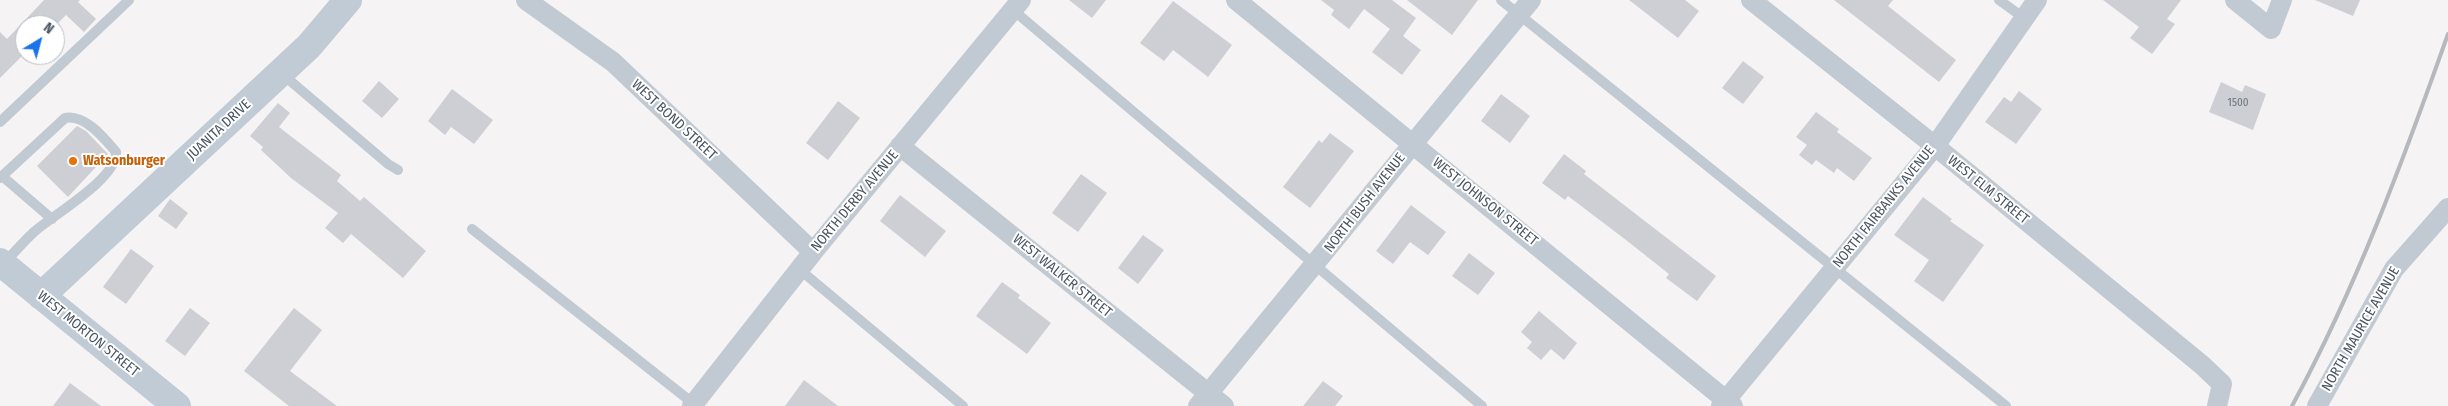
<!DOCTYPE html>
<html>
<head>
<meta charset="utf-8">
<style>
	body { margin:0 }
	#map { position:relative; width:2448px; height:406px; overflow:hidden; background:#f5f3f3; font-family:"Fira Sans Condensed",sans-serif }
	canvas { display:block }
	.north { position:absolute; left:15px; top:15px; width:50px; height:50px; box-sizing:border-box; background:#fff; border:1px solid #b7bbc0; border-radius:50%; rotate:37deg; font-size:14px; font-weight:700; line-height:20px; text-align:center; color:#4a5661 }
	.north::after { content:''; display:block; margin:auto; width:18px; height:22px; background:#1a73e8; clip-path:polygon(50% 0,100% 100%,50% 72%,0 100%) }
</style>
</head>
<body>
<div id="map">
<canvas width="2448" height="406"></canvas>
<div class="north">N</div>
</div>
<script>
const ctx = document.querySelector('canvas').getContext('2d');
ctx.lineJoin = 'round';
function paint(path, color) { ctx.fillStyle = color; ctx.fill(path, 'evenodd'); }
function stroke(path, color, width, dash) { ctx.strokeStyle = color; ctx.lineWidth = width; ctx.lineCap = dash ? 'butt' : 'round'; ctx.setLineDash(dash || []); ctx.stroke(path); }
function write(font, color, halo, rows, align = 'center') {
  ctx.font = font + ' "Fira Sans Condensed",sans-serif'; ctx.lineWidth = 4; ctx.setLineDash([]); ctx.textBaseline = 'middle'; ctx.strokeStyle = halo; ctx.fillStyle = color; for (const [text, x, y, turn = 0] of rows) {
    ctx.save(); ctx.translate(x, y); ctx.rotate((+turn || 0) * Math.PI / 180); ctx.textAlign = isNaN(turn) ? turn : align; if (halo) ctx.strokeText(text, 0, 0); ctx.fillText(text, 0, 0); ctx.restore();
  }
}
const building = new Path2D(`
	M44,0h36l-2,2 18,17 -12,13 -18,-17 -11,11v-4l-3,3h-27v28l-25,25v-46l7,7z
	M1069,0h37l-14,18z
	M1321,0h71l24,18 -13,18 18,14 -19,25 -30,-23 18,-23 -26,-20 -15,20 -18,-14 3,-5z
	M1407,0h71l-26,35z
	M1629,0h56l14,11 -21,27z
	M1834,0h59l-5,6 68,54 -17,22z
	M2103,0h78l-14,19 8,5 -23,30 -22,-16 9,-11z
	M2315,0h45l-7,16z
	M1173,1l59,44 -24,32 -35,-27 -9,11 -24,-18z
	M1743,61l21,16 -21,27 -21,-16z
	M379,81l20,18 -17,19 -20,-17z
	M2221,82l21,10 3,-7 21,9 -13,36 -44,-18z
	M452,89l41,31 -19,24 -23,-17 -6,8 -17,-14z
	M2019,91l23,18 -26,35 -31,-22 19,-25 7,5z
	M1501,94l29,22 -20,27 -29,-22z
	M838,101l22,17 -32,42 -22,-17z
	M278,103l12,10 -11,14 62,48 -4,6 23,20 4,-4 62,54 -23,27 -52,-44 -8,9 -18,-15 13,-15 -47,-35 -30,-28 2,-3 -13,-11z
	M1816,112l23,17 -2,3 35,26 -18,23 -17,-13 -3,5 -18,-13 -4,5 -13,-10 8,-10 -11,-8z
	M77,126l9,5 22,23 -40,43 -31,-31z
	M1330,133l24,18 -44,57 -27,-21 36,-47 3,3z
	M1564,154l22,17 -2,3 132,102 -19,25 -31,-23 3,-4 -43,-34 -58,-44 -3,4 -23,-17z
	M1081,174l26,19 -29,39 -26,-19z
	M900,195l46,36 -21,26 -45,-36z
	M1923,197l29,22 -2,2 34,24 -41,57 -29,-21 15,-21 -35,-25z
	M170,199l18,14 -12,16 -18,-13z
	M1411,205l35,27 -18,23 -18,-13 -17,22 -17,-13z
	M1143,235l21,15 -26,34 -20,-16z
	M131,249l23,17 -28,38 -23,-17z
	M1469,253l26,20 -17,22 -26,-19z
	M1002,282l18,13 -2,3 33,25 -24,31 -51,-38z
	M190,308l20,15 -25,33 -20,-15z
	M294,308l28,22 -32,41 47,35h-48l-45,-35z
	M1539,311l38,32 -13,17 -13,-11 -10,11 -14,-12 5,-6 -11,-10z
	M804,380l34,26h-53z
	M1323,381l20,15 -8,10h-32z
	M70,383l31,23h-48z`);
const lane = new Path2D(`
	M1501,0l505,406
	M1999,0l25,18
	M1013,10l469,396
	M281,73l107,91 10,6
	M0,122l129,-122
	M2,176l50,43
	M0,178l65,-60c20,-4 39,20 51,34 2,26 -63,63 -82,80 -11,10 -20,21 -30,31
	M472,229l222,175
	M799,269l164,137`);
const street = new Path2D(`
	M526,0l87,62 200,190
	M1236,0l497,406
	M1751,0l184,146 267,219 20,19 -5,22
	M2235,0l36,29 11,-29
	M900,146l324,260
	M692,406l121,-154 208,-252
	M1198,406l333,-406
	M1721,406l214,-260 102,-146
	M2317,406l77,-137 54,-61`);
const secondary = new Path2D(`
	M0,262l177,144
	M41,296l268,-250 39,-46`);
const rail = new Path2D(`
	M2292,406c64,-118 111,-245 156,-372`);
const markers = [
	[73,161,5,"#e8710a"]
];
const numberNames = [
	["1500",2238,103]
];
const streetNames = [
	["WEST BOND STREET",674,120,43],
	["JUANITA DRIVE",219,130,-43],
	["WEST ELM STREET",1988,190,39],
	["NORTH DERBY AVENUE",855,201,-50],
	["WEST JOHNSON STREET",1485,202,39],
	["NORTH BUSH AVENUE",1365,203,-52],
	["NORTH FAIRBANKS AVENUE",1884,207,-51],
	["WEST WALKER STREET",1062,276,39],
	["NORTH MAURICE AVENUE",2361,329,-60],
	["WEST MORTON STREET",88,334,39]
];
const foodNames = [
	["Watsonburger",83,161]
];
paint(building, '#cdcfd5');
stroke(lane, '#c1cad2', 10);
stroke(street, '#c1cad2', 20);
stroke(secondary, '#c1cbd6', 28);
stroke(rail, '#b5b8bd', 4);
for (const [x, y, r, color] of markers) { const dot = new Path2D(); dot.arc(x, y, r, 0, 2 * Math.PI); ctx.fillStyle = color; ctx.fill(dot); stroke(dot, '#fff', 2); }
write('11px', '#6b747e', null, numberNames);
write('14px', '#4a5661', '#fff', streetNames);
write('bold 14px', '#c56008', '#fff', foodNames, 'left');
</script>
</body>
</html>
